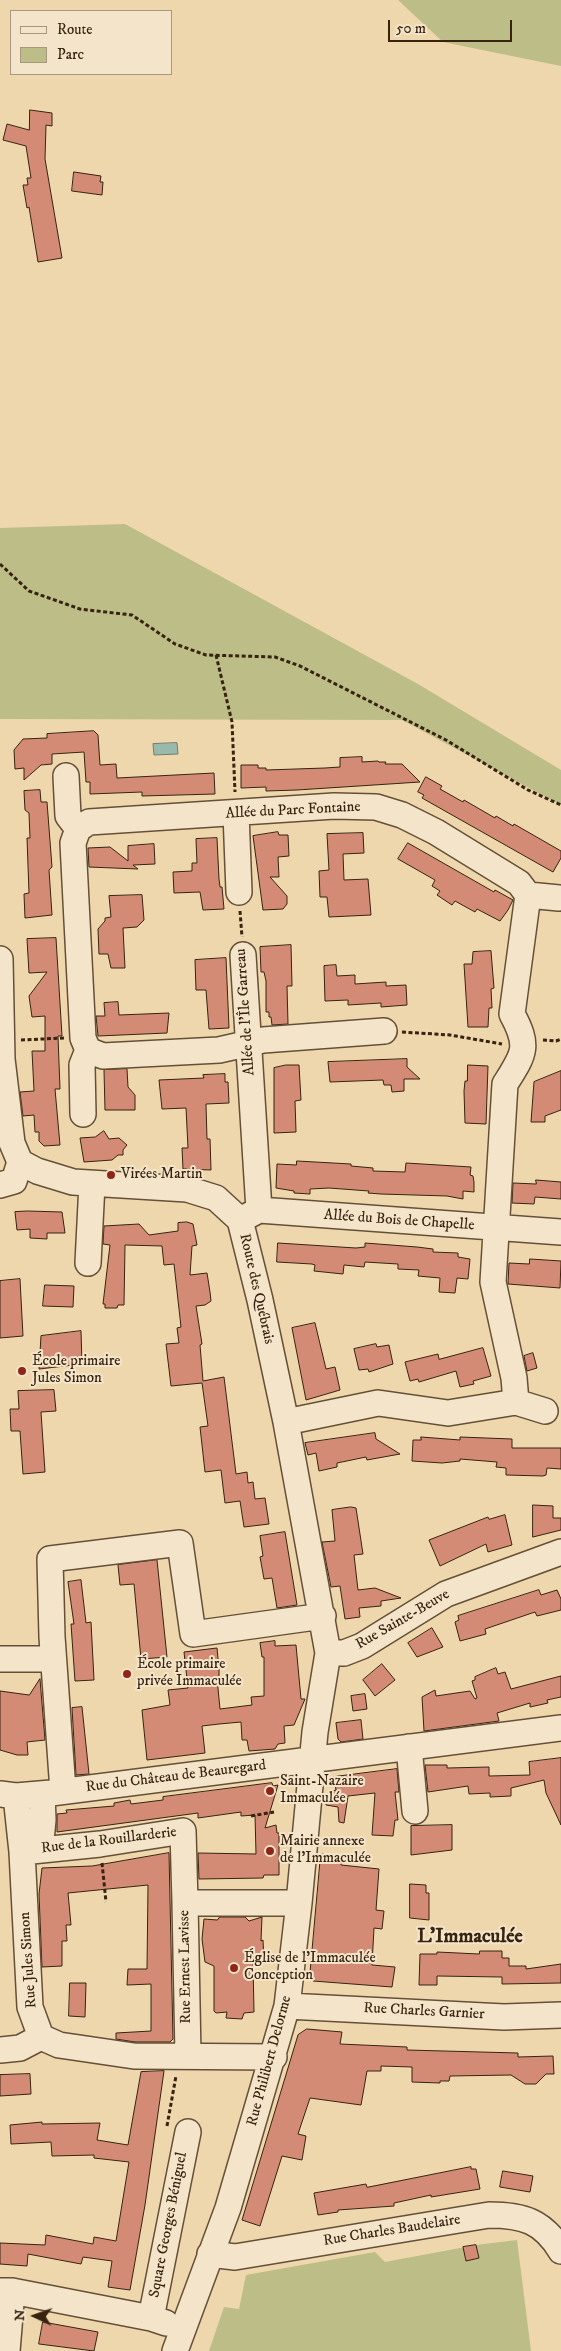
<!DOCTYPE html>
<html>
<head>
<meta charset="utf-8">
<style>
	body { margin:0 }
	#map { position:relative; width:561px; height:2351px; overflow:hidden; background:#eed7ad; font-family:"IM FELL DW Pica",serif }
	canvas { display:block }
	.legend { position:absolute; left:10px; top:10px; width:162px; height:65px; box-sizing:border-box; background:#f4e5ca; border:1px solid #a89780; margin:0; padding:6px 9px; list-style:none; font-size:15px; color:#372310 }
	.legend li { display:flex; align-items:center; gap:10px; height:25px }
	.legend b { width:25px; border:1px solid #a89780 }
	.north { position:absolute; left:10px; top:2291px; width:50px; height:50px; -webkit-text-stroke:4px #f4e5ca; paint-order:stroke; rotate:273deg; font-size:14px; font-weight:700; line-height:20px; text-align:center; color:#372310 }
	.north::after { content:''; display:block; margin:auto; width:18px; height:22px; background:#372310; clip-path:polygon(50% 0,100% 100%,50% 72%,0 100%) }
	.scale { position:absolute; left:388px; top:20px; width:124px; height:22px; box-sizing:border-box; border:2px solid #372310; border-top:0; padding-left:6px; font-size:15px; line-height:18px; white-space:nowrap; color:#372310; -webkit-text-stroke:4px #f4e5ca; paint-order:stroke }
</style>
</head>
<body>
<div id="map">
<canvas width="561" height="2351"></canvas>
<ul class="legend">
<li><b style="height:6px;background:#f4e5ca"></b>Route</li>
<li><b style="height:14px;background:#bcbd87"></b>Parc</li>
</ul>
<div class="north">N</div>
<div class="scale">50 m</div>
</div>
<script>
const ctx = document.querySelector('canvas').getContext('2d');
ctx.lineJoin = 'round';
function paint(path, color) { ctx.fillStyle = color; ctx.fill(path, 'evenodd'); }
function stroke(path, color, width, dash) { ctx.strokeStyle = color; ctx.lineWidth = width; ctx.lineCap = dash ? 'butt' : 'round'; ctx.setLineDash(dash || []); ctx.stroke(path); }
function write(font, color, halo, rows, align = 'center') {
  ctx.font = font + ' "IM FELL DW Pica",serif'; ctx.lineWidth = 4; ctx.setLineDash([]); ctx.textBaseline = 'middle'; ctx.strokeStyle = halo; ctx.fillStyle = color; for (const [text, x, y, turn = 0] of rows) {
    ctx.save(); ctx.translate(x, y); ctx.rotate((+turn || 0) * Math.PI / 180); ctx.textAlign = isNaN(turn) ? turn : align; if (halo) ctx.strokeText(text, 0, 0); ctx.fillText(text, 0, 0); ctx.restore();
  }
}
const green = new Path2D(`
	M398,0h163v66l-118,-24z
	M125,524l293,160 143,86v35l-159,-85 -402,-1v-191z
	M517,2240l14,111h-322l15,-44 15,2 7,-34 129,-23 10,10 91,-17z`);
const water = new Path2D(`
	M177,743l1,11 -24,1 -1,-11z`);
const building = new Path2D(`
	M30,110l22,3v13l-6,-1 -1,34 17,99 -24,4 -9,-55 -2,1 -4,-23h5l-1,-7h4l-5,-32 -23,-6 4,-16 22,6z
	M74,172l27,4 -1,6h3l-1,13 -30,-4z
	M94,731l4,4 2,30 16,-1 1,14 97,-5 1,21 -73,2v-4l-52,2v-12h-4l-2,-30 -32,2v10l-11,1 -17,15v-12l-9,1 -1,-19 9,-11 24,-1v-4z
	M362,757v5l16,-1 1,1h7l-1,2h17l18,18 -123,8 -31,1v-4l-25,1v-23h17v3h8v2l59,-2 15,-1v-9z
	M426,777l16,9 -2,3 23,13 1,-2 31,18 1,-2 17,10 1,-2 47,27v7l-8,14 -131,-74 2,-3 -6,-3z
	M40,790l1,12h6l5,65 -3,3 3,45 -27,3 -1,-24 5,-1 -2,-55h3l-1,-25 -4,-3 -1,-19z
	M278,832l1,3h9l1,21 -11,1 1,20h-9l17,19v8l-4,5 -20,1 -10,-74z
	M363,833l1,20 -21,1 1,26 24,-1 3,36 -42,2 -2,-20h-7l-1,-26 10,-1 -2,-36z
	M217,838l2,41 1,8h2l2,22 -21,1 -3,-18 -26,1 -1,-21 19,-1v-8h5l-1,-24z
	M408,843l86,49 1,-2 18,10 -5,10 -8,11 -23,-12 -2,3 -20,-11 -3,4 -15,-10 3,-4 -8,-5 3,-6 -37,-21z
	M154,844l1,20 -22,1 5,4 -49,-2 -1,-19 22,-1 18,14v-15z
	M142,895l2,25 -7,7 -14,1 2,40h-14l-3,-14h-9l-1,-25 7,-8v-3l6,-1 -2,-21z
	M56,938l6,98h-4l2,53h-5l5,56 -16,1 -5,-5v-9h-4l-1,-17 -11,1 -3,-24 14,-1 -2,-40h13v-35l-13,1 -3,-21 18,-24 -18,1 -2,-34z
	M291,945l1,41h-5l1,38 -16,1 -1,-8h-2v-5h-3v-31l-2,-9h-3l-1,-25z
	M491,951l3,37 -3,1 1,19h-3l-1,19h-20l-4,-63h8l1,-12z
	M226,958l3,70 -20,1 -3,-39h-10l-1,-30z
	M336,965l1,11 18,-1v9l31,-2v4l20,-1 1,20 -26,2v-4l-33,2v-5l-23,1 -1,-35z
	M118,1002l1,13 50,-2 -2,20 -69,3 -2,-20h9l-1,-13z
	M407,1059v8l13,12h-16v12l-12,1 -1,-7h-7l-1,-5 -53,2 -2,-20z
	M286,1065h13l2,35 -6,1 1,31 -22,1v-65z
	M468,1065l20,1 -2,58 -21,-1 -1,-32 1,-10h2z
	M127,1069l1,18 7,8v15h-30l-1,-40z
	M561,1071v39l-16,6v6h-14l3,-40z
	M225,1074v8h3l1,21 -23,1 1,35h3l1,31 -28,-1 -1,-21h6l-2,-40 -24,1 -3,-29 45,-2 -1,-3z
	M104,1131l5,8 10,-1 8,7 -4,5v5h-5l-6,5 -28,2 -4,-24 15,-1z
	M297,1161l54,3v2l22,2v3l32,1 1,-9 65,4 -1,8 3,1 1,6v10l-11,-1v8l-16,-3 -66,-2 -13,-1 1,-2 -40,-3 -19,1v5l-16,-1v-2l-18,-3 1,-24 19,1z
	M536,1180l25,2v17l-26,-2 -1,7 -22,-1 1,-20 23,1z
	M28,1211l34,1 3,21h-18v6l-17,-1v-9l-13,1 -2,-18z
	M187,1222l6,2 4,21 -5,1 -2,29 17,-2 3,19 1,9 -6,4 -9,1 6,38 -2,1 3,36 21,-4 12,97 11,-2 1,11 5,-1 2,17 10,-1 4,26 -25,3 -4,-26 -15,2 -4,-33 -16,2 -5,-45 8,-1 -6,-43 -31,3 -5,-42 13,-1 -2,-15 4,-1 -7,-63 -10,1 -2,-19 -37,-1 -1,60h-6l-1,3h-12v-4h-2l7,-59 -7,-1 1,-18 35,-2 10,11 29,-4v-8z
	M278,1243l78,5 9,-1v-4l52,4 16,2v3l25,1v4l12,2 -2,20 -11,-1 -2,15 -16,-1 1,-14 -22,-2 1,-6 -21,-1v-5l-33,-2 -1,5 -20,-2 -1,9 -29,-3 1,-6 -3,-1 -35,-2z
	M530,1259l31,2 -1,27 -52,-4 1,-21 20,1z
	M20,1279l3,57 -23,2v-57z
	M45,1285l29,1 -1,21 -30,-1z
	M315,1323l11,46 9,-2 5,23 -34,10 -14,-72z
	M81,1331l1,33 -43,5 2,-33z
	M376,1344l1,3 12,-2 4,19 -24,8 -1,-3 -9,1 -5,-21z
	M483,1348l8,28 -18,5 1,3 -14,3 -4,-16 -37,11 -1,-3 -8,2 -5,-19 33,-8 1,5z
	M533,1353l4,15 -10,3 -3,-15z
	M54,1390l2,21 -15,1 4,60 -22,2 -3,-43h-9l-1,-22h9l-1,-18z
	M375,1433l1,6 24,15 -33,6 -1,-3 -29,6v4l-18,4 -3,-18 -8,2 -3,-12z
	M421,1437l39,3v-3l52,2v9h49v21l-14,-1 -1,7 -3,1 -37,-1v-7l-10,-1 1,-5 -37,-3v2l-18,2 -30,-2 1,-21h8z
	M533,1505l20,1v12h8v12l-28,7z
	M351,1507l5,1 7,46 -9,1 4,35 17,-2 26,10 -20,3v5l-22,2 1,9 -15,2 -5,-33 -9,1 -9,-45 13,-1 -3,-31z
	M505,1515l7,30 -24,7 -2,-8 -46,22 -11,-26 59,-23 1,2z
	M285,1532l12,73 -20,3 -5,-30 -8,1 -4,-22 3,-1 -3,-20z
	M157,1560l10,97 -26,2 -7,-75 -14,1 -2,-20z
	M81,1580l5,43 5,-1 3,58 -19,1 -4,-57h3l-6,-42z
	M539,1590l2,5 16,-5 4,9v11l-24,6 -2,-4 -50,17 1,5 -26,7 -5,-19 4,-2 -1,-4z
	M432,1628l11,19 -26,10 -9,-14z
	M275,1641v5l21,-1 5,54h4l-11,26 -10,1 1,17 -7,1 -3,5 -26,2 -2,-11h-5l-1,-18 -22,2 -17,2 3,27 -58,7 -5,-50 28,-5 -2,-15 20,-2 -4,-36 33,-4 2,20v10h-2l3,31 32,-4 -1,-8 13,-1v-39h-2l-2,-14z
	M382,1664l13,16 -20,16 -12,-16z
	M496,1668l2,6 7,-2 6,17 50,-13v21l-14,3 1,3 -18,4v-4l-33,10 2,8 -75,10 -2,-34 13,-7 1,6 34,-5 5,8 2,-1 -5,-17 3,-1v-3z
	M40,1679l5,61 -18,2 1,13h-11l-17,-5v-59l29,4z
	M365,1694l2,15 -14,2 -2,-15z
	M82,1707l7,67 -13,1 -4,-67z
	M361,1720l2,19 -22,3 -3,-3 -2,-16z
	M561,1758v67l-15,-32 -2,-13 -33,8v8l-21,1v-4l-21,1 -1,-8 -40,6 -3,-27h22v3l42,-1v9l41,-1 -1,-13z
	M397,1769l2,23h-4l3,28h-3l-2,16 -21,-1 3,-42 -27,3 -4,27 -5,-1 -1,-15 -12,-2 2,-13 8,-2 -2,-13z
	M272,1783l1,3 5,-1 -13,43 11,-3 1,8h2v42h-15l-1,3 -64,1 -1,-26 58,1 -1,-39 -14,1v-4l-43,6v-5l-141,19v-18l10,-1 -1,-3 48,-4v-3l16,-3 1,4 32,-4v-3z
	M452,1825v25l-41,5v-29z
	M169,1853l4,186 -3,3h-35l-19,-3v-6l35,-2v-47l-24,1 1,-16h19l1,-84 -80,8 3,32h-5l1,16h-5v25l-20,1 -3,-73 3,-26 50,-2z
	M321,1854l21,2 -1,9 38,4 -3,41 8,1 -2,18 -8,-1 -2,37 23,2 -3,20 -79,-6 -3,-6z
	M410,1884l16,1v8h3v27l-19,-2z
	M220,1917h25l4,4 13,-4 -1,24 2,-1 1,22h-11l1,50 -10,1 -2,6 -16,-1 1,-6 -11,1 -2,-2v-45l-9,-4 -3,-23 2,-20 13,1z
	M480,1951h22v7h7v8h17v3l35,-5v19l-59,1v-7l-65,-1v9h-18l1,-31h17v-2l42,2z
	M70,1983h16l-1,34 -16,-1z
	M307,2029l35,3 -2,12 67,3v3l111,3v4l35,-1 1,18h-8l-10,10h-11l-14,-9 -61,1 -1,5h-9v2l-28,-1v-15l-31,-1v5h-14l-6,34 -51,-7 -12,36 8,2 -4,24 -20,-4 -22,70 -18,-6 56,-185z
	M164,2071l-19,134 -15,85 -22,-3 4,-26 -29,-4 -2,7 -53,-10 -1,12 -27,-2v-21l45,2 1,-10 47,9 1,-7 22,4 13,-79 -35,-4v-3l-42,1 -1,-14 -40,2 -1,-19 32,-3v2l58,-1 -3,17 31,5 13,-73z
	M30,2074l1,20 -31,2v-21z
	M471,2167v2h5l4,20 -49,8v-2l-37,8v3l-56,4v2l-20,3 -4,-22 52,-9 1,3z
	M503,2171l30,5 -3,16 -30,-5z
	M476,2245l3,13 -13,3 -3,-14z
	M43,2322l55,10 -4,19 -55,-7z`);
const path = new Path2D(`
	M0,564l29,27 51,18 52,6 43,29 31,11 69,2 25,9 146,74 82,50 33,15
	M216,655l16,67 3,70
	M240,911l2,26
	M402,1032l48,3 52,9
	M21,1040l43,-2
	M543,1040l13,1 5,-2
	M251,1816l23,-4
	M102,1863l4,39
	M167,2126l9,-50`);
const minor = new Path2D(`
	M66,776l2,40 10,13
	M236,813l3,79
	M528,895l31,3
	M243,955l16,255
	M0,959l2,100 10,84 8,19 17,9 36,11 114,7 29,9 24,22 20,80 26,122 42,231 -13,79 -16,171 -12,103 -59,202 -53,143
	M83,1114l-1,-49 6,-15
	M0,1185l14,-4 6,-19
	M240,1220l19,-10 302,22
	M88,1263l4,-79
	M516,1402l29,9
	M286,1422l92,-19 70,10 68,-11 -2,-24 -21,-96 12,-198c19,-30 25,-37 7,-70l16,-119 -9,-12 -83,-51 -34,-17 -26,-8 -42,-1 -245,16 -11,7 -5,14 10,195 5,12 15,6 116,-6 44,-10 121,-9
	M328,1653h16l18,-7 84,-52 115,-42
	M0,1659h40
	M409,1747l6,64
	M63,1791l-11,-154 -2,-78 130,-16 13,91 130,-18
	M0,1794l16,2 35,-3 510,-65
	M16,1796l6,56 8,155 11,30 18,8 75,11 140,1
	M40,1850l3,-30 -1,-26
	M22,1852l78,-8 83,-13 2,72
	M287,2006l217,11 57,-2
	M0,2050l20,-2 21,-11
	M188,2055l-3,-152h114
	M210,2254l25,3 254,-42c34,0 54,6 72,36
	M0,2291h12l139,27 15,5
	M151,2318l37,-186
	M7,2351l5,-60`);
const markers = [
	[111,1175,5,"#8f2418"],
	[22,1371,5,"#8f2418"],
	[127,1674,5,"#8f2418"],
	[270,1791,5,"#8f2418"],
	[270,1851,5,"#8f2418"],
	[234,1968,5,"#8f2418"]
];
const streetNames = [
	["Allée du Parc Fontaine",293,811,-3],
	["Allée de l'Île Garreau",246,1012,-94],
	["Allée du Bois de Chapelle",399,1221,4],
	["Route des Québrais",256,1289,77],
	["Rue Sainte-Beuve",403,1620,-30],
	["Rue du Château de Beauregard",176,1777,-7],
	["Rue de la Rouillarderie",109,1841,-7],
	["Rue Jules Simon",29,1960,-94],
	["Rue Ernest Lavisse",186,1967,-91],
	["Rue Charles Garnier",424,2012,3],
	["Rue Philibert Delorme",270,2061,-75],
	["Square Georges Béniguel",169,2225,-79],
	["Rue Charles Baudelaire",392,2231,-9]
];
const poiNames = [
	["Virées Martin",121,1175],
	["École primaire",32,1362],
	["Jules Simon",32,1379],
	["École primaire",137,1665],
	["privée Immaculée",137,1682],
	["Saint-Nazaire",280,1782],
	["Immaculée",280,1799],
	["Mairie annexe",280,1842],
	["de l'Immaculée",280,1859],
	["Église de l'Immaculée",244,1959],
	["Conception",244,1976]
];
const districtNames = [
	["L'Immaculée",470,1938]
];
paint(green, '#bcbd87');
paint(water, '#99b9ac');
stroke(water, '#727d6e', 1);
paint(building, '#d38b75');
stroke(building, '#372310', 1);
stroke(minor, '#655037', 28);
stroke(path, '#372310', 3, [4, 2.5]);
stroke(minor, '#f4e5ca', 25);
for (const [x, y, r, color] of markers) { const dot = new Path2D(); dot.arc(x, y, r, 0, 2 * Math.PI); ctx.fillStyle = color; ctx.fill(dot); stroke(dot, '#f4e5ca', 2); }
write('15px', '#372310', '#f4e5ca', streetNames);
write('15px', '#372310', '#f4e5ca', poiNames, 'left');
write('bold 20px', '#372310', '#f4e5ca', districtNames);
</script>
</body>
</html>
